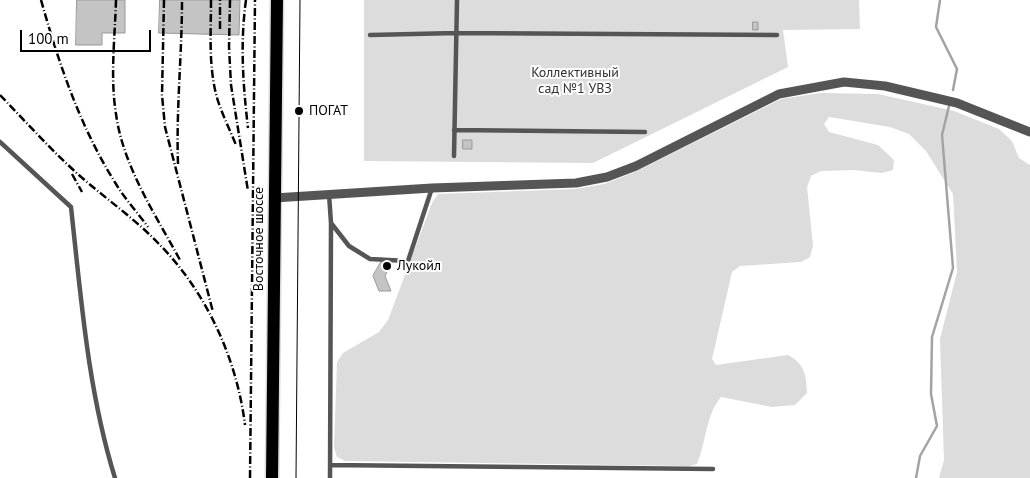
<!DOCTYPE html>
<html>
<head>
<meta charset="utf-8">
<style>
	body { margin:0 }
	#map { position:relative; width:1030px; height:478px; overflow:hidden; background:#fff; font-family:"PT Sans",sans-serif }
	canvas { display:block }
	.scale { position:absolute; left:20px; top:30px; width:131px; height:22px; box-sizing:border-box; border:2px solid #000; border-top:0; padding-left:6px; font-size:15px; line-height:18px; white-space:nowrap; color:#000; -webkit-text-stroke:4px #fff; paint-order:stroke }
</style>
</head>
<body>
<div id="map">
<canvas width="1030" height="478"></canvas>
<div class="scale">100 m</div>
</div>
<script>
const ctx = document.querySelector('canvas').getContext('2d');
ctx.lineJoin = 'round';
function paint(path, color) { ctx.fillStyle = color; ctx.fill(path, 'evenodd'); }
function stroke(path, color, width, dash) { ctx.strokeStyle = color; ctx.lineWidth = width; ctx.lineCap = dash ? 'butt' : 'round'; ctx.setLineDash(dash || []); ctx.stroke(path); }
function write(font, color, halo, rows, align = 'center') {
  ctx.font = font + ' "PT Sans",sans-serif'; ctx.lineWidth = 4; ctx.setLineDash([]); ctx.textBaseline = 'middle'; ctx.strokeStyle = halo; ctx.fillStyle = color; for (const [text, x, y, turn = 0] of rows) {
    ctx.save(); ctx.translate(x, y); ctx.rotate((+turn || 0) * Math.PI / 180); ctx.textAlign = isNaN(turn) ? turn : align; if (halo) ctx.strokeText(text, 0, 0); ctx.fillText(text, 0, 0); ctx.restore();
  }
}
const green = new Path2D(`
	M364,0h495l1,29 -77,1 5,37 -195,96 -229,-2z
	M820,93l58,1 76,17 45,18 13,12 7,17 11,7v313h-91l5,-18 -4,-121 17,-67 -4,-78 -27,-43 -17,-17 -19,-7 -61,-10 -5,7 5,8 49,13 16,15 -1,10 -11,3 -29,-3 -32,1 -10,5 -4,11 6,59 -3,11 -9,5 -61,4 -8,6 -20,87 4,6 72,-10c17,9 18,20 19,38l-12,12 -23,2 -51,-10c-15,17 -15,46 -24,67l-8,2 -344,-5 -8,-4 -3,-10 3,-85 6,-9 36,-21 9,-12 44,-117 6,-9 137,-5 29,-5 33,-13 144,-72z`);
const stream = new Path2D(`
	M940,0l-4,27 21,42 -4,21
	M916,478l4,-22 17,-30 -6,-32 1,-57 21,-69 -11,-133 7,-29`);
const building = new Path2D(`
	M77,0h48v33h-23v12h-26z
	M160,0h80l-1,35 -80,-2z
	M753,22h5v8h-5z
	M463,140h9v9h-9z
	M381,262h11l-7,14 6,15h-12l-6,-15z`);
const service = new Path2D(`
	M370,35l86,-2 321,2
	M454,130l191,2
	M0,142l71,65c10,91 17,184 44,271
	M454,156l3,-156
	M329,194l2,29 18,23 21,13 38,2 24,-73
	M330,465l383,4
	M330,478l1,-255`);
const minor = new Path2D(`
	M274,198l158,-10 144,-5 31,-6 29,-11 143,-72 65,-12 41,4 72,17 73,29`);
const primary = new Path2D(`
	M272,478l5,-478`);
const tram = new Path2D(`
	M296,478l4,-478`);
const rail = new Path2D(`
	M41,0c18,64 39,127 75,184 9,15 21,28 32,43
	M116,0c-1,37 -6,77 0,114 7,52 39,100 64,146
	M164,0l-2,95 3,32 48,185
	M211,0c0,33 -3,69 7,101 5,15 12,29 18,44
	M230,0l-1,47 2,38 17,106
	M246,0c-6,43 -3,85 2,128
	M220,29v-29
	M0,95c26,27 52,56 80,81 26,23 54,42 78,67 48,48 79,116 87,182
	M178,164c-2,-54 4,-109 4,-164
	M72,174l10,18
	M250,478l5,-478`);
const markers = [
	[299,111,5,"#000"],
	[387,266,5,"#000"]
];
const parkNames = [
	["Коллективный",575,73],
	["сад №1 УВЗ",575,89]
];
const poiNames = [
	["ПОГАТ",309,111],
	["Лукойл",397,266]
];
const streetNames = [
	["Восточное шоссе",259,239,-90]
];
paint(green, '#dcdcdc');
stroke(stream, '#a3a3a3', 2.5);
paint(building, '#c4c4c4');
stroke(building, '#999', 1);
stroke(primary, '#dbdbdb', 15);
stroke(service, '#555', 4.5);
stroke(minor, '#555', 9);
stroke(primary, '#000', 12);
stroke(tram, '#000', 1);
stroke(rail, '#000', 2.5, [8, 2.5, 1, 2.5]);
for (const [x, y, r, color] of markers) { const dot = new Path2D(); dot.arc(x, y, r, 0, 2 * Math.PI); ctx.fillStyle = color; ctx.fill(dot); stroke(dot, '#fff', 2); }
write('14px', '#333', '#fff', parkNames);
write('14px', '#000', '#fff', poiNames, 'left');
write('14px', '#000', '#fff', streetNames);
</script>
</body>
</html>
